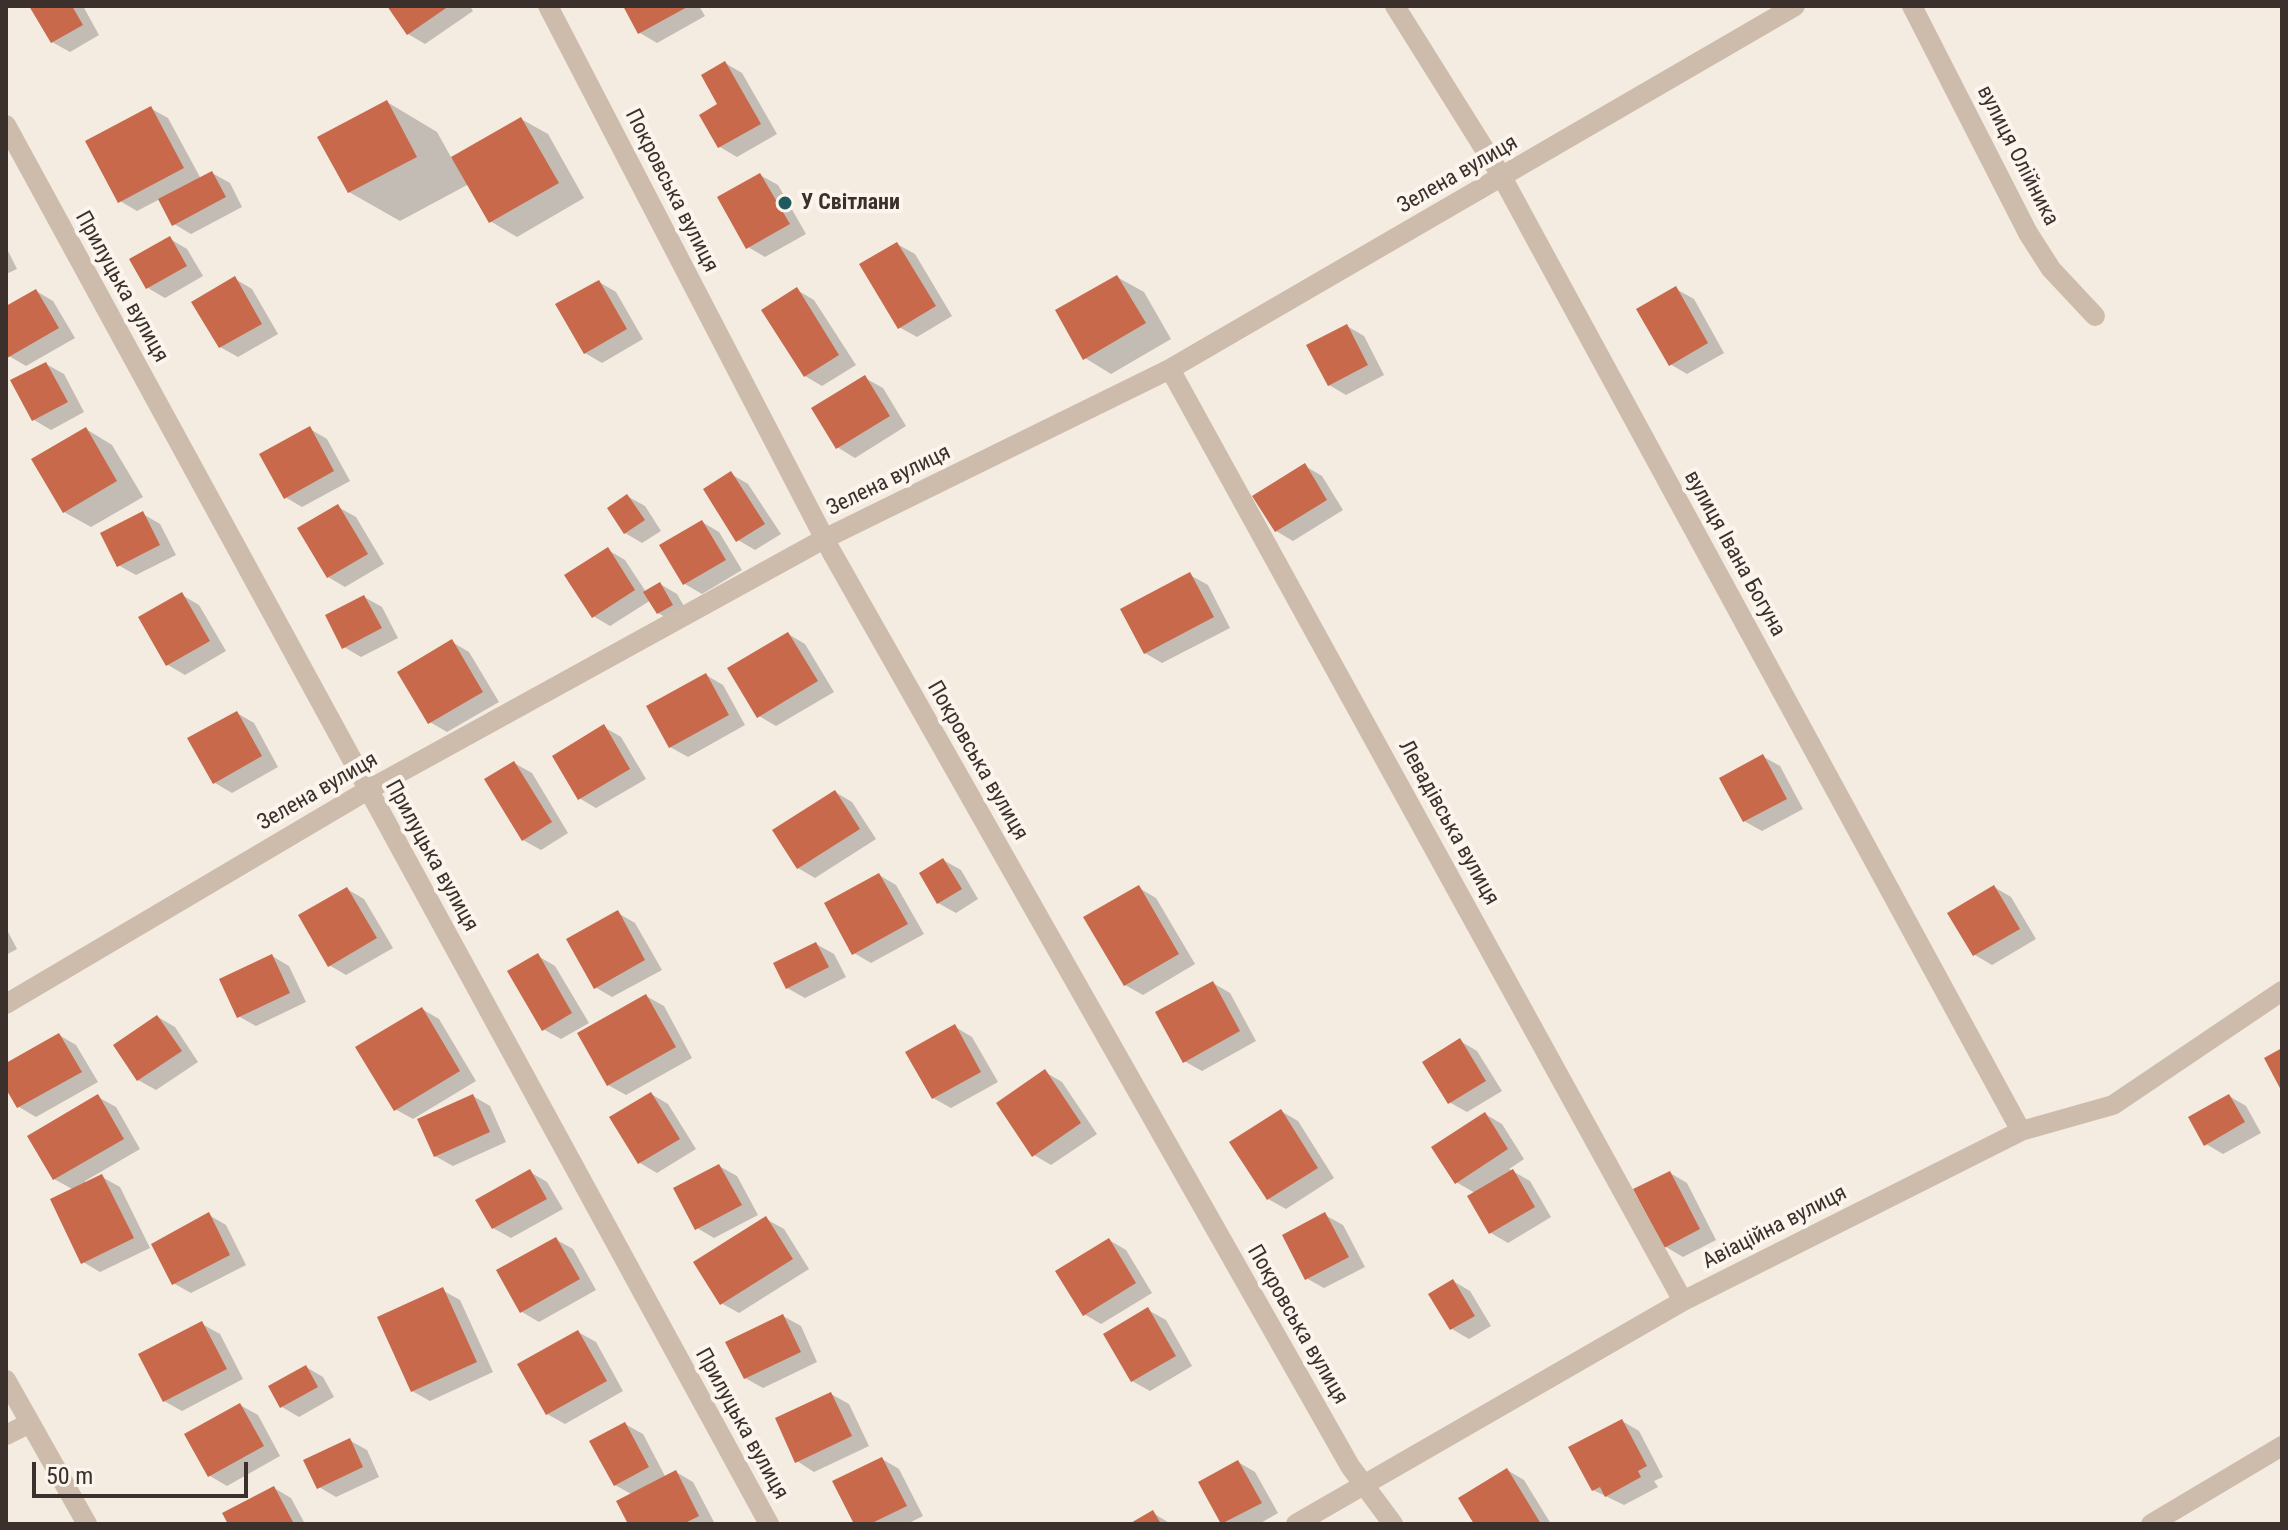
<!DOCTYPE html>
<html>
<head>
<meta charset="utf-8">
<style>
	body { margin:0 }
	#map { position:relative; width:2288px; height:1530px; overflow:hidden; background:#f4ebe1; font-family:"Roboto Condensed",sans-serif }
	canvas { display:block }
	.frame { position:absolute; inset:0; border:8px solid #3b302b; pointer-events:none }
	.scale { position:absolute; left:32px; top:1462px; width:216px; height:36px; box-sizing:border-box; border:4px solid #3b302b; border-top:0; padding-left:10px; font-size:24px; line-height:28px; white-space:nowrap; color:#3b302b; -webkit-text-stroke:6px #fbf5ee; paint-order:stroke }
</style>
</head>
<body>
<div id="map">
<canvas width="2288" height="1530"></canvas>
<div class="frame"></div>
<div class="scale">50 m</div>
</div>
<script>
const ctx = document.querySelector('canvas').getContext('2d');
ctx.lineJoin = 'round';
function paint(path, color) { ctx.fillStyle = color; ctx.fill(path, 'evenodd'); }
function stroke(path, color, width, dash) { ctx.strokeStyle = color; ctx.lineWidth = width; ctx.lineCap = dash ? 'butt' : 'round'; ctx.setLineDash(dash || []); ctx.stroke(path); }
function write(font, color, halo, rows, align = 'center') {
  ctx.font = font + ' "Roboto Condensed",sans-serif'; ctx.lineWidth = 8; ctx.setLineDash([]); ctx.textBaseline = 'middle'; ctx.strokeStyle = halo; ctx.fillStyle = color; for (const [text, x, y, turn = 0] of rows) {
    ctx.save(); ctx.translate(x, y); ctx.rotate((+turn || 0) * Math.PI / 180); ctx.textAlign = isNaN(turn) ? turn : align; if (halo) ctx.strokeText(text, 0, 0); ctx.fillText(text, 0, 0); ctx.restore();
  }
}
const shadow = new Path2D(`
	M31,6h52l16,29 -29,17 -18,-10z
	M389,6h81l3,5 -48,33 -17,-10z
	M625,6h74l6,10 -48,27 -17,-10z
	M725,63l17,10 35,61 -40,23 -17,-10v-42z
	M387,102l50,30 15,27 69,-40 27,15 36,64 -67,39 -27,-16 -21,-37 -69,37 -51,-29z
	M150,108l18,10 33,61 11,-6 18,10 12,24 -51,27 -17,-10 -14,-25 -23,12 -17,-10z
	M760,175l18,10 28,49 -41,23 -17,-10z
	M170,239l17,10 16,27 -38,22 -17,-10z
	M897,244l18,10 37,62 -35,21 -18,-10z
	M6,247l11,22 -11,5z
	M1117,277l27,15 27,47 -60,35 -26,-16z
	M235,279l17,10 26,45 -40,23 -18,-10z
	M599,282l17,10 27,47 -41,24 -17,-10z
	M1676,289l18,10 30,54 -37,21 -17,-10z
	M797,290l17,10 42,65 -34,21 -17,-10z
	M36,291l17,10 22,37 -49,28 -17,-10 -3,-5v-42z
	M1347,326l17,10 20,39 -38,20 -17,-10z
	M46,364l18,10 20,38 -33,18 -17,-10z
	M865,378l18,10 23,38 -51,32 -18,-11z
	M86,429l26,16 31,52 -52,30 -27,-15z
	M310,429l17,10 23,42 -48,26 -17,-10z
	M1305,466l17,10 21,34 -50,31 -17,-10z
	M731,474l17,10 33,50 -26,16 -17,-10z
	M627,496l18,10 16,25 -19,12 -17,-10z
	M338,507l18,10 28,47 -39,23 -17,-10z
	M143,514l17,10 16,31 -40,20 -18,-10z
	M702,522l17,10 23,38 -40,24 -17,-10z
	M608,550l17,10 21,32 14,-8 17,10 12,21 -13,8 -18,-10 -7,-13 -41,26 -17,-10z
	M1190,575l18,10 22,43 -68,35 -17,-10z
	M182,595l17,10 27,46 -41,24 -17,-10z
	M364,597l18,10 16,31 -37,19 -17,-10z
	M788,634l17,10 29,48 -58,34 -17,-10z
	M452,642l17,10 30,50 -52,30 -17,-10z
	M706,675l17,10 22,40 -57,32 -18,-10z
	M237,713l17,10 24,44 -46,26 -17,-10z
	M604,727l17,10 25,42 -50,29 -17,-10z
	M1762,756l18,10 23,43 -41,22 -18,-10z
	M514,763l18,10 36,60 -27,17 -18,-10z
	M835,792l17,10 24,37 -61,39 -17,-10z
	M943,860l18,10 17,29 -22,14 -18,-10z
	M879,875l17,10 28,49 -53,29 -17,-10z
	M1994,887l17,10 25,42 -44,26 -17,-10z
	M1139,888l17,10 39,66 -52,31 -18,-10z
	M347,889l17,10 29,49 -47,27 -17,-10z
	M618,913l17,10 27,47 -50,27 -17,-10z
	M6,928l11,21 -11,6z
	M816,944l18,10 12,23 -41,21 -18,-10z
	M272,956l17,10 17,36 -50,24 -18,-10z
	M538,956l17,10 34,57 -28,16 -18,-10z
	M1213,983l17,10 26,48 -54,30 -18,-10z
	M646,996l18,10 28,52 -66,37 -18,-10z
	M422,1009l17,10 37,62 -63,38 -18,-10z
	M158,1017l17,10 23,35 -42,28 -18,-10z
	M955,1027l17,10 26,45 -47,26 -18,-10z
	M59,1035l17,10 22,37 -62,35 -17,-10 -13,-22v-19z
	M1460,1041l17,10 25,40 -35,21 -18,-10z
	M1045,1072l17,10 35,52 -46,31 -17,-10z
	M651,1094l17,10 28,45 -39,24 -17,-10z
	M473,1096l17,10 16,36 -53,24 -18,-10z
	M2229,1096l17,10 15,27 -38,21 -17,-10z
	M98,1097l18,10 24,42 -55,32 1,3 16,-7 18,10 30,61 -50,24 -17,-10 -9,-72 -20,-11z
	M1281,1111l17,10 36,57 -48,31 -18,-10z
	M1485,1114l17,10 22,35 -15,10 21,12 21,36 -43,26 -17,-10 -16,-40 -19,-11z
	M719,1166l18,10 21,39 -44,23 -17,-10z
	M530,1172l17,10 16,27 -52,29 -18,-10z
	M1670,1173l17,10 29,57 -33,17 -17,-10z
	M209,1215l17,10 20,40 -55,28 -18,-10z
	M1325,1215l18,10 22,42 -41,21 -18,-10z
	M766,1219l18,10 25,40 -70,44 -18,-10z
	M555,1239l18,10 23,41 -57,32 -17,-10z
	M1109,1240l17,10 26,43 -51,31 -17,-10z
	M1453,1281l17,10 21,35 -22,13 -17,-10z
	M442,1290l18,10 33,72 -63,29 -18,-10z
	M1148,1310l18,10 26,46 -42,25 -18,-10z
	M783,1316l18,10 16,36 -54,26 -18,-10z
	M202,1324l18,10 23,45 -61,32 -18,-10z
	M578,1332l18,10 27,49 -58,33 -18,-10z
	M306,1367l17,10 11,20 -35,20 -17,-10z
	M831,1394l18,10 20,42 -55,26 -17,-11z
	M240,1405l18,10 22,41 -53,30 -17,-10z
	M1622,1421l17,10 24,46 -9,4 4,6 -34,18 -31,-15z
	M625,1424l18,10 23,44 10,-6 17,10 22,42h-84l2,-29 -18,-10z
	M349,1440l18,10 12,27 -43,20 -17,-10z
	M882,1459l17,10 24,47 -16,8h-51z
	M1238,1462l17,10 23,41 -19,11h-36l-23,-42z
	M1507,1470l17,10 27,44h-75z
	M274,1488l17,10 14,26h-75z
	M1153,1513l18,11h-38z`);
const building = new Path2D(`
	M29,6h43l11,19 -32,18z
	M387,6h62l-42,29z
	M623,6h66l-51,28z
	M725,61l36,63 -43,24 -19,-33 18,-11 -16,-29z
	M387,100l30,57 -69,36 -31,-56z
	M151,106l33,62 -66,35 -33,-62z
	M521,117l38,66 -70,40 -38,-66z
	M212,171l14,26 -54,29 -14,-27z
	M760,173l30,51 -44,25 -29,-52z
	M170,236l17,30 -41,23 -17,-30z
	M897,242l39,64 -38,23 -39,-65z
	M1117,275l29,48 -63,37 -28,-50z
	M235,276l27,48 -43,24 -28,-46z
	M599,280l28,49 -43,25 -29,-50z
	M1676,286l32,57 -39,23 -33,-57z
	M797,287l42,68 -35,22 -43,-67z
	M36,289l23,39 -52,30 -1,-52z
	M1347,324l21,41 -40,21 -22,-41z
	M46,362l22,40 -36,19 -22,-41z
	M865,375l25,41 -54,33 -25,-41z
	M310,426l24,45 -50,28 -25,-45z
	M86,427l31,54 -54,32 -32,-54z
	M1305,463l22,37 -52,32 -23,-36z
	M731,471l34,53 -29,18 -33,-53z
	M627,494l18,26 -21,14 -17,-26z
	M338,504l30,50 -41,24 -30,-50z
	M143,511l17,34 -43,22 -17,-34z
	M702,520l24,40 -43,25 -24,-40z
	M608,547l27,43 -43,28 -28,-43z
	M1190,572l24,45 -70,37 -24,-45z
	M660,582l13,23 -16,9 -14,-22z
	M182,592l28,49 -44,25 -28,-49z
	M364,595l18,33 -40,21 -17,-34z
	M788,632l30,49 -61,37 -30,-50z
	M452,639l31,53 -55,32 -31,-52z
	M706,673l23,42 -60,33 -23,-42z
	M237,711l25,45 -49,28 -26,-46z
	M604,724l26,45 -52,31 -26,-44z
	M1763,754l24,45 -44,23 -24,-44z
	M514,761l38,61 -30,19 -38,-62z
	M835,790l25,39 -63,40 -25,-39z
	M943,858l19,31 -25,15 -18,-31z
	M879,873l29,51 -56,31 -28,-52z
	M1139,885l40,69 -55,32 -41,-69z
	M1994,885l26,44 -47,27 -26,-43z
	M347,887l30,51 -49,29 -30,-52z
	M618,910l27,50 -51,29 -28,-50z
	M816,942l13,25 -43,22 -13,-26z
	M538,953l34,60 -30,18 -35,-60z
	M272,954l18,39 -53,25 -18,-39z
	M1213,981l27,50 -57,32 -28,-51z
	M646,994l30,53 -69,39 -30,-53z
	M422,1007l38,64 -66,40 -39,-64z
	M157,1015l25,36 -45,30 -24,-36z
	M955,1024l26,48 -49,27 -27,-47z
	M59,1033l23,39 -65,36 -11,-19v-26z
	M1460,1038l26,43 -38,23 -26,-42z
	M2282,1048v44l-18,-34z
	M1045,1069l36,54 -49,34 -36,-54z
	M651,1092l29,47 -42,25 -29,-47z
	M98,1094l26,45 -71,41 -26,-44z
	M473,1094l17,38 -56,25 -17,-38z
	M2229,1094l16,28 -41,24 -16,-29z
	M1281,1109l37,59 -51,32 -38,-58z
	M1485,1112l23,37 -53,35 -24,-37z
	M719,1164l23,41 -47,25 -22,-42z
	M530,1169l17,30 -55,30 -17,-29z
	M1513,1169l22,38 -46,27 -22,-38z
	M1670,1171l30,58 -36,19 -31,-59z
	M102,1174l32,64 -53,26 -31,-65z
	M209,1212l21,43 -58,30 -21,-41z
	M1325,1212l24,45 -44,23 -23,-45z
	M766,1216l27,43 -73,46 -27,-43z
	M556,1237l24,42 -60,34 -24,-43z
	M1109,1238l27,45 -53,33 -28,-45z
	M1453,1279l22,37 -25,14 -22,-36z
	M443,1287l34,75 -66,30 -34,-75z
	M1148,1307l28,49 -45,26 -28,-48z
	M783,1314l18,38 -57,27 -19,-37z
	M202,1321l25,48 -64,33 -25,-48z
	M578,1330l29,51 -61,34 -29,-51z
	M306,1365l12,22 -38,21 -12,-22z
	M831,1392l21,44 -57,27 -20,-45z
	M240,1403l24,43 -56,31 -24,-43z
	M1622,1419l25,47 -9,5 3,6 -36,20 -5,-10 -8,4 -24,-44z
	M625,1422l24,45 -35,19 -25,-45z
	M350,1438l13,29 -46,22 -14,-29z
	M882,1457l25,49 -37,18h-16l-22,-43z
	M1238,1460l24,43 -41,21 -23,-42z
	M1507,1468l34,56h-67l-16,-26z
	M676,1470l23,46 -16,8h-55l-12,-23z
	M274,1486l20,38h-66l-6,-11z
	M1153,1510l8,14h-32z`);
const minor = new Path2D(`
	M548,6l283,545 519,915 43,58
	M1395,6l107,171 519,954
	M1912,6l116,227 23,36 44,47
	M6,125l763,1399
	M1170,369l513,932
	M6,1004l362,-214 456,-251 346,-170 625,-363
	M6,1380l81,144
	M6,1435l24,-12
	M1296,1524l387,-223 338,-170 92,-26 169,-114
	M2151,1524l131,-78`);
const markers = [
	[785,203,8,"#1f5a5e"]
];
const streetNames = [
	["вулиця Олійника",2017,156,63],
	["Зелена вулиця",1458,175,-30],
	["Покровська вулиця",671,191,63],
	["Прилуцька вулиця",121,287,61],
	["Зелена вулиця",889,481,-26],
	["вулиця Івана Богуна",1734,554,61],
	["Покровська вулиця",977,761,60],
	["Зелена вулиця",318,792,-30],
	["Левадівська вулиця",1448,823,61],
	["Прилуцька вулиця",431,856,61],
	["Авіаційна вулиця",1775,1228,-27],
	["Покровська вулиця",1297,1325,60],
	["Прилуцька вулиця",741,1424,61]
];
const poiNames = [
	["У Світлани",801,203]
];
paint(shadow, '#0003');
paint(building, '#c8694b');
stroke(minor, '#cdbbac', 20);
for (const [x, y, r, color] of markers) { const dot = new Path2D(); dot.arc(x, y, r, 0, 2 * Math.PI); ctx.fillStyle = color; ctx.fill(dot); stroke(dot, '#fbf5ee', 3); }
write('22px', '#3b302b', '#fbf5ee', streetNames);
write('bold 22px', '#3b302b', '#fbf5ee', poiNames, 'left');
</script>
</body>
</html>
